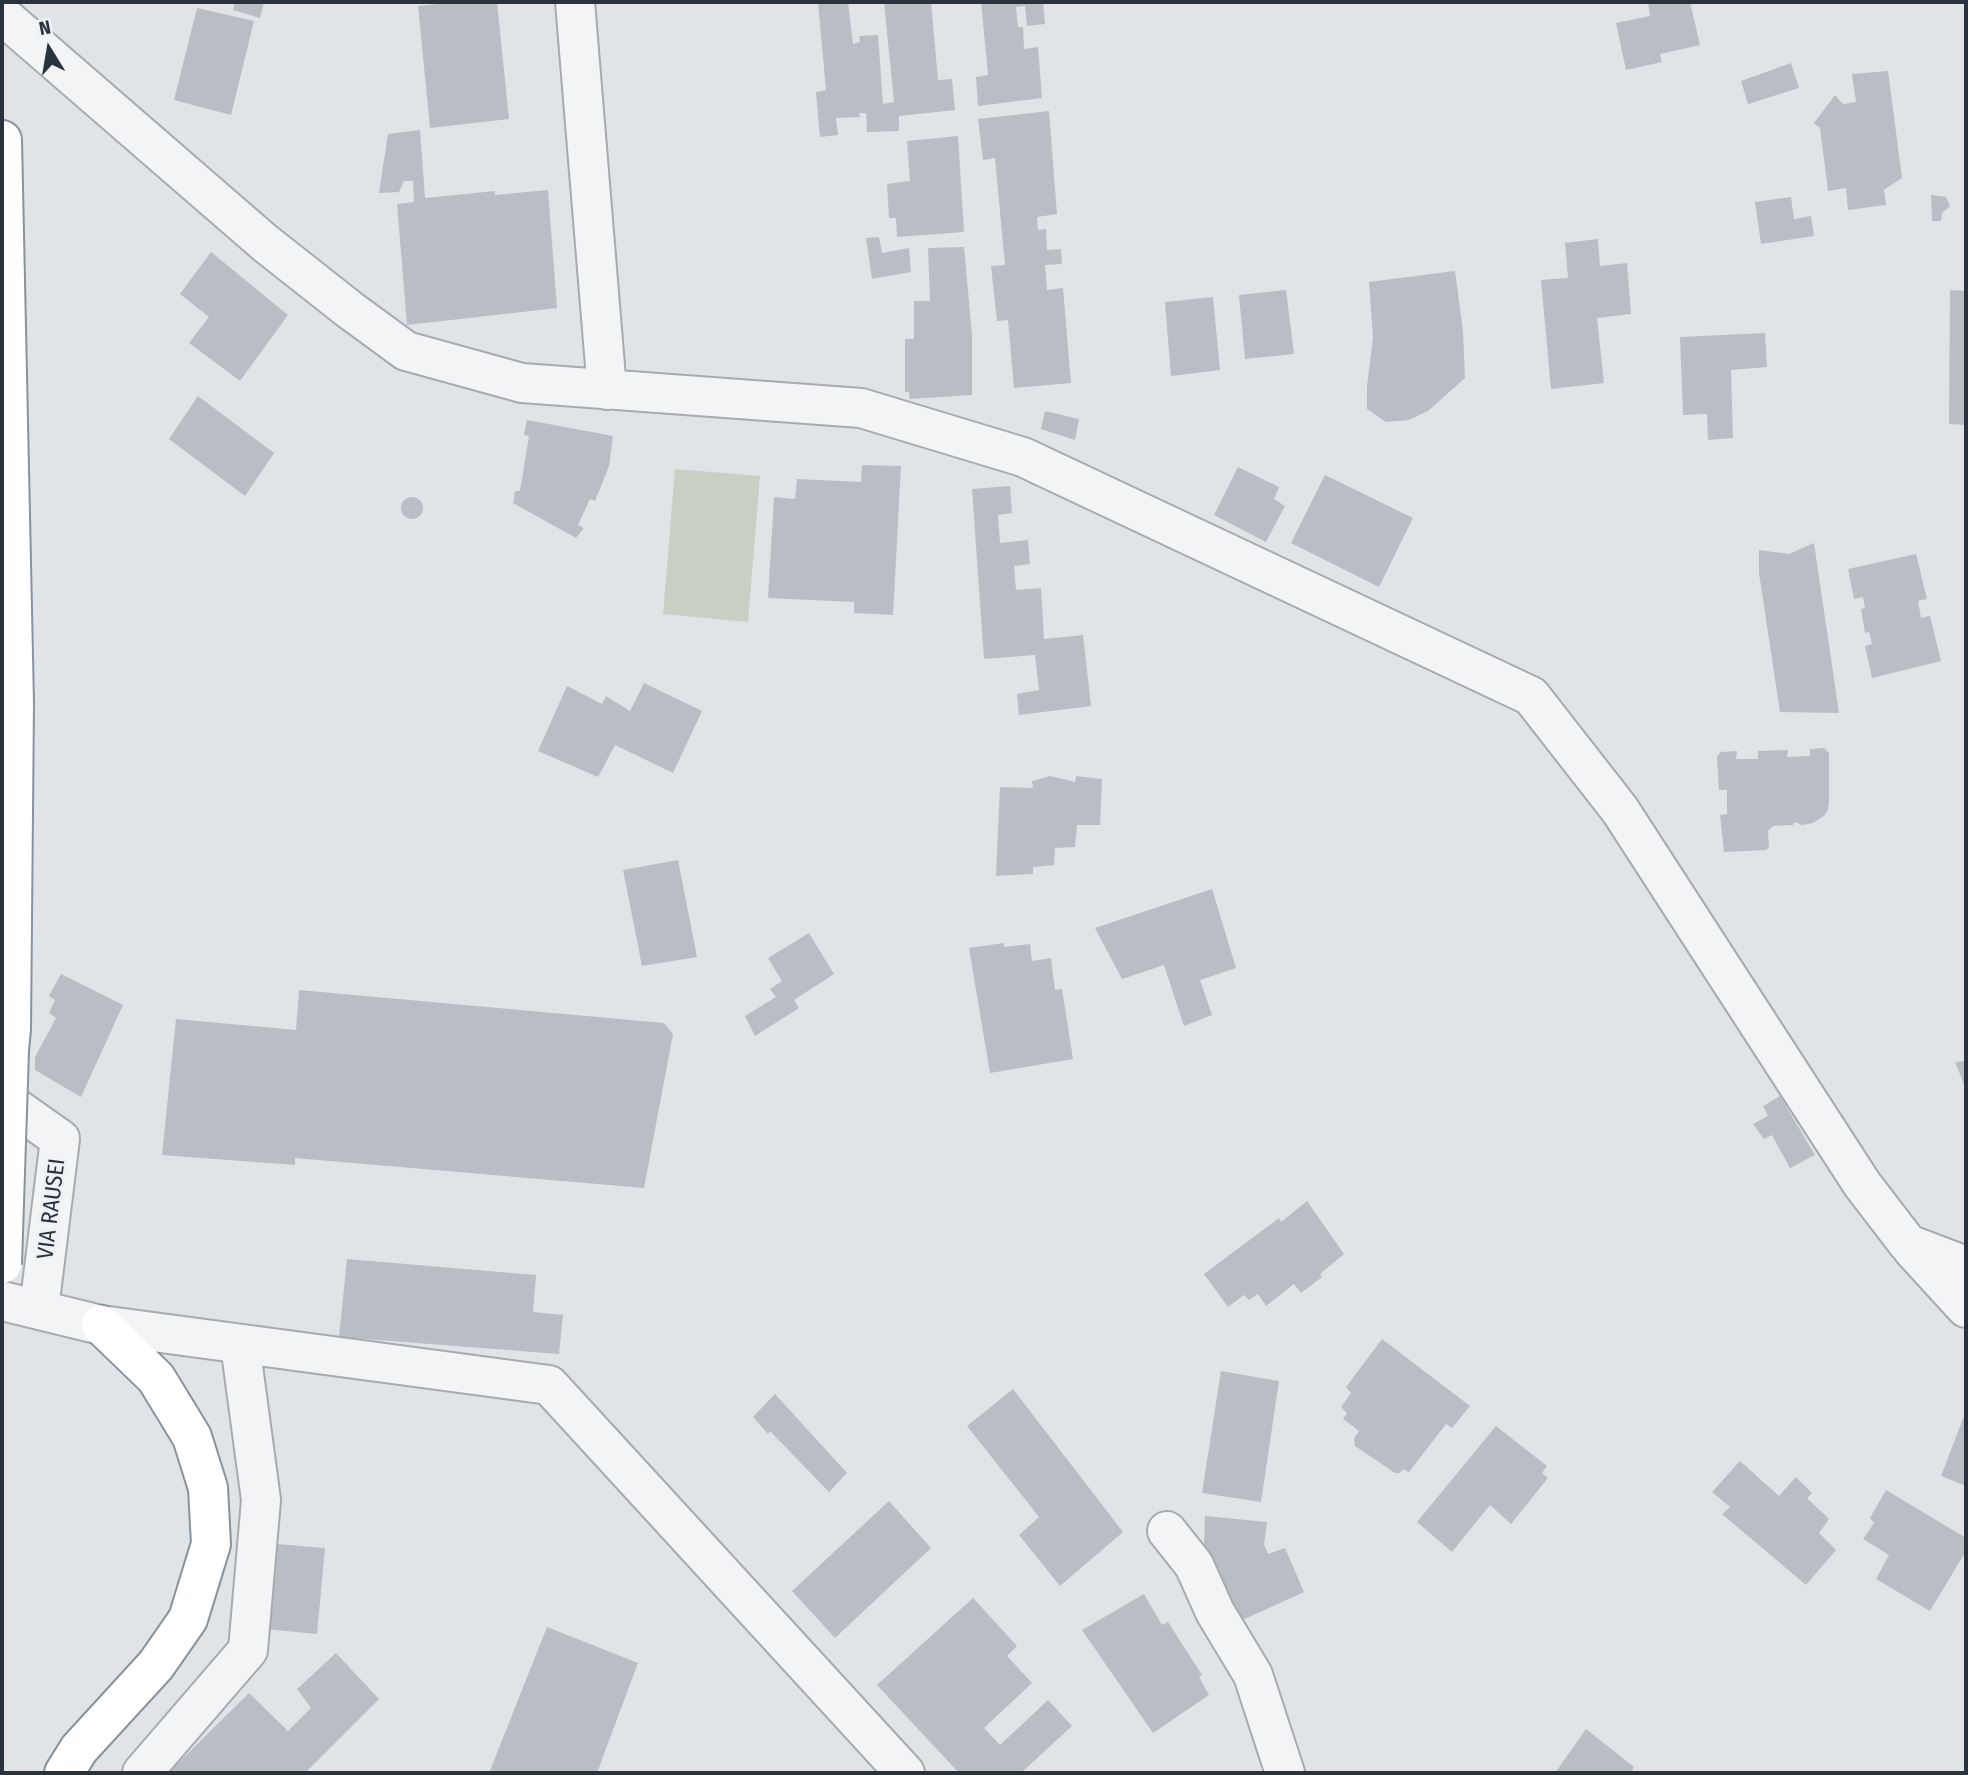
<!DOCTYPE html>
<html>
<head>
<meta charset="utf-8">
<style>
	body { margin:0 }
	#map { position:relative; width:1968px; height:1775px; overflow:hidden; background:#e0e4e7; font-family:"Fira Sans Condensed",sans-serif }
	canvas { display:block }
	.frame { position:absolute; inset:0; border:4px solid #2a333d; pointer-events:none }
	.north { position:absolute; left:14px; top:14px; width:70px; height:70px; -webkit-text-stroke:5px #eff2f5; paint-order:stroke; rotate:349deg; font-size:19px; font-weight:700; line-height:28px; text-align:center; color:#2a333d }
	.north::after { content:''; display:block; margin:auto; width:24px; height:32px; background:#2a333d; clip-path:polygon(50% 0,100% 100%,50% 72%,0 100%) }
</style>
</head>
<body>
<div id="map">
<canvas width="1968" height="1775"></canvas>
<div class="frame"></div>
<div class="north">N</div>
</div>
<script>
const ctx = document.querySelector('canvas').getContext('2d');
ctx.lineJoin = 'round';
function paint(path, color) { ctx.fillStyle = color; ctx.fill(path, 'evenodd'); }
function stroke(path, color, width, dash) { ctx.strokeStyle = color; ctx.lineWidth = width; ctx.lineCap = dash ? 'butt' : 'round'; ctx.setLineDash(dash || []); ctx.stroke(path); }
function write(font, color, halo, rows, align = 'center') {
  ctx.font = font + ' "Fira Sans Condensed",sans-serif'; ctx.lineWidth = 5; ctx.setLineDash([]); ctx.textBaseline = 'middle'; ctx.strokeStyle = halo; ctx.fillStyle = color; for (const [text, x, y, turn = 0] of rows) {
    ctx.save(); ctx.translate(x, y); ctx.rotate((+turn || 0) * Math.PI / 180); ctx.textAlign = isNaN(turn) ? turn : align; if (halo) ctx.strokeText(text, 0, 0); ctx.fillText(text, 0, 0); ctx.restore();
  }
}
const green = new Path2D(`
	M675,469l85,7 -12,146 -85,-8z`);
const building = new Path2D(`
	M235,2h29l-4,16 -27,-8z
	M457,2h40l12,117 -79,9 -12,-122z
	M818,2h30l5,42 7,-2 -1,-6 19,-1 5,69 11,-2 -10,-100h47l7,78 14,-1 3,31 -56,6v15l-32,1 -1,-19h-7l1,4 -24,1 2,17 -18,2 -4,-45 10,-2z
	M981,2h62l2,22 -18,2 -2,-20 -9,1 2,20h5l1,22 14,-2 4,51 -64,8 -2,-29 12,-2z
	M1648,2h42l10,43 -40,9 2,8 -36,8 -10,-47 34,-7z
	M197,8l57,13 -23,94 -57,-15z
	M1791,63l8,25 -51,16 -7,-23z
	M1888,71l14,107 -18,12 2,15 -38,5 -2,-22 -18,3 -8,-63 -6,-5 21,-28 8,9 13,-2 -4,-28z
	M1049,111l8,103 -20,3 1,13 8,-1 1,21 14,-1 1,15 -17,1 2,25 16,-2 8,95 -57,5 -6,-68 -11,1 -6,-55 14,-1 -10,-107 -12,2 -5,-41z
	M420,130l5,68 70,-7v4l53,-5 9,118 -150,17 -10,-121 17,-2 -1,-21h-9l-5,11 -20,1 9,-59z
	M958,136l6,96 -67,5 -1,-19h-7l-2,-34 23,-3 -3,-40z
	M1931,195l15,2 4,9 -8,7 -1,8h-9z
	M1791,197l3,22 17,-3 3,20 -53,8 -6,-42z
	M879,237l3,16 27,-5 2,24 -39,7 -6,-41z
	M1598,239l2,27 27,-3 4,51 -34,4 7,65 -53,6 -10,-109 27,-2 -3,-35z
	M964,247l8,88v60l-62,4 -1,-7h-4v-53h9v-38h16l-2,-53z
	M211,252l77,63 -48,66 -51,-38 20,-26 -29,-23z
	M1455,271l8,60 2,47 -37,33 -19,9 -23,2 -19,-13v-23l6,-49 -4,-55z
	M1286,290l8,64 -49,5 -6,-64z
	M1950,290l16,1v134l-17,-1z
	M1213,297l7,73 -49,6 -6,-74z
	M1765,333l2,34 -36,3 2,68 -25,2 -1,-26 -24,1 -3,-78z
	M198,396l76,57 -29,43 -76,-57z
	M1045,411l34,8 -4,21 -34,-11z
	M527,420l86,16 -4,30 -14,35 -5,-2 -12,26 6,3 -8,10 -63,-35 2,-12h5l9,-55 -5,-1z
	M862,465l39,1 -8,149 -39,-2v-11l-86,-4 6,-101 21,2 2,-20 64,3z
	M1238,467l41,20 -5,12 11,7 -19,36 -52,-27z
	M1325,475l88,43 -34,69 -88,-44z
	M1010,486l2,27 -14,2 2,28 28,-3 2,24 -16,2 2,24 25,-2 3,51 39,-4 8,71 -72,9 -2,-21 22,-4 -4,-35 -51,4 -12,-170z
	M401 508a11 11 0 1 1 22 0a11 11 0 1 1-22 0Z
	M1814,543l25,170 -59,-1 -21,-139v-23l30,4z
	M1916,554l11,45 -9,2 3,17 9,-2 11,45 -69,17 -7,-32 7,-2 -3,-12 -4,1 -4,-24 4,-1 -2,-11 -9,2 -6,-30z
	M644,683l58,28 -29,62 -58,-28 -17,32 -60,-26 29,-65 35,18 4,-8 24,15z
	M1824,748l5,5v49l-1,8 -4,6 -11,7 -11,2 -7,-3 -2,3 -20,1 -5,5 1,17 -4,2 -41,2 -4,-37 7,-1v-24h-8l-2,-33 4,-5 16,-1 -1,8h22v-8l30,-1 -1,7 23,-1v-7z
	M1050,776l25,6 1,-6 26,3 -2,46h-23l-2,22 -20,1 -1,17 -21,2v7l-37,2 4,-89 33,1 -1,-7z
	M678,860l19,97 -55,9 -19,-96z
	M1212,889l24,79 -36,12 12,35 -28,11 -20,-61 -42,14 -27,-51z
	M809,933l25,41 -40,26 5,8 -44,28 -10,-20 31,-19 -6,-8 12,-8 -14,-23z
	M1004,943v4l26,-3 2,17 19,-3 4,32 7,-1 11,70 -83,14 -21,-125z
	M61,974l62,31 -42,92 -46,-27v-13l21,-39 -7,-5 6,-13 -6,-4z
	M299,990l365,33 9,11 -29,154 -349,-30v7l-133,-10 14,-136 120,11z
	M1966,1061v28l-11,-27z
	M1780,1096l35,59 -25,13 -18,-33 -8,4 -11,-15 15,-8 -5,-10z
	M1307,1201l37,53 -24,20 2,3 -21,16 -7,-9 -28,22 -8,-12 -9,6 -5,-5 -16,12 -24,-33 75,-56 2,4z
	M347,1259l189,16 -3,37 30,3 -4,39 -220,-17z
	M1382,1339l88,67 -18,22 -6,-4 -37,48 -6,-3 -3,4h-5l-40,-27 -1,-8 5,-7 -16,-12 4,-6 -6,-6 10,-14 -5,-6z
	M1221,1371l58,10 -18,121 -59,-9z
	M1013,1389l110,143 -63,54 -41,-51 20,-18 -72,-91z
	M775,1394l72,79 -18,19 -59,-61 -2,3 -15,-17z
	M1966,1411v75l-25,-10z
	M1496,1426l51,40 -5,7 6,5 -37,46 -21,-19 -38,47 -35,-30z
	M1740,1461l39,35 17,-19 16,16 -5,5 22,21 -10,14 17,17 -30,35 -84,-71 8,-7 -18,-15z
	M1886,1490l80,48v13l-36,60 -54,-32 13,-24 -26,-16 11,-16 -4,-5z
	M889,1501l42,47 -96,90 -43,-47z
	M1205,1516l62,6 -3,22 4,10 17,-6 19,44 -66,30 -34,-77z
	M265,1543l60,5 -8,86 -61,-6z
	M1144,1594l18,31 6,-3 34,53 -3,2 10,18 -56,38 -71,-103z
	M973,1598l44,48 -10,10 25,27 -48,45 16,17 48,-45 24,26 -51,47h-62l-82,-88z
	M547,1627l91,36 -41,110h-108z
	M336,1653l43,46 -74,74h-137l81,-80 39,38 23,-23 -14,-19z
	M1586,1729l48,38 -3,6h-76z`);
const minor = new Path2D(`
	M575,2l32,388
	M2,15l263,228 85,67 56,41 116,32 339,25 162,49 508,239 89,114 242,374 46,60 58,22
	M2,1098l58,41 -21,170
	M1912,1249l54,59
	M2,1301l99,24 448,60 356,388
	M1167,1531l27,34 21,47 38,63 32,98
	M142,1773l106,-123 13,-150 -21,-156`);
const highway = new Path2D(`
	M2,140l12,563 -3,326 -2,21
	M64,1773l15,-24 77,-84 32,-46 23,-75 -3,-56 -16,-51 -36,-59 -55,-53`);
const highwayBridge = new Path2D(`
	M2,1264l7,-214`);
const streetNames = [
	["VIA RAUSEI",52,1209,-83]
];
paint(green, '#c7d0c2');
paint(building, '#b8bec4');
stroke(minor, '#a6abb1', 42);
stroke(highway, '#89939d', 42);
stroke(minor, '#f2f4f6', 38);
stroke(highway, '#fff', 38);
stroke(highwayBridge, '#89939d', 42, []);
stroke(highwayBridge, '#fff', 38);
write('23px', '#2a333d', '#eff2f5', streetNames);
</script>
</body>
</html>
